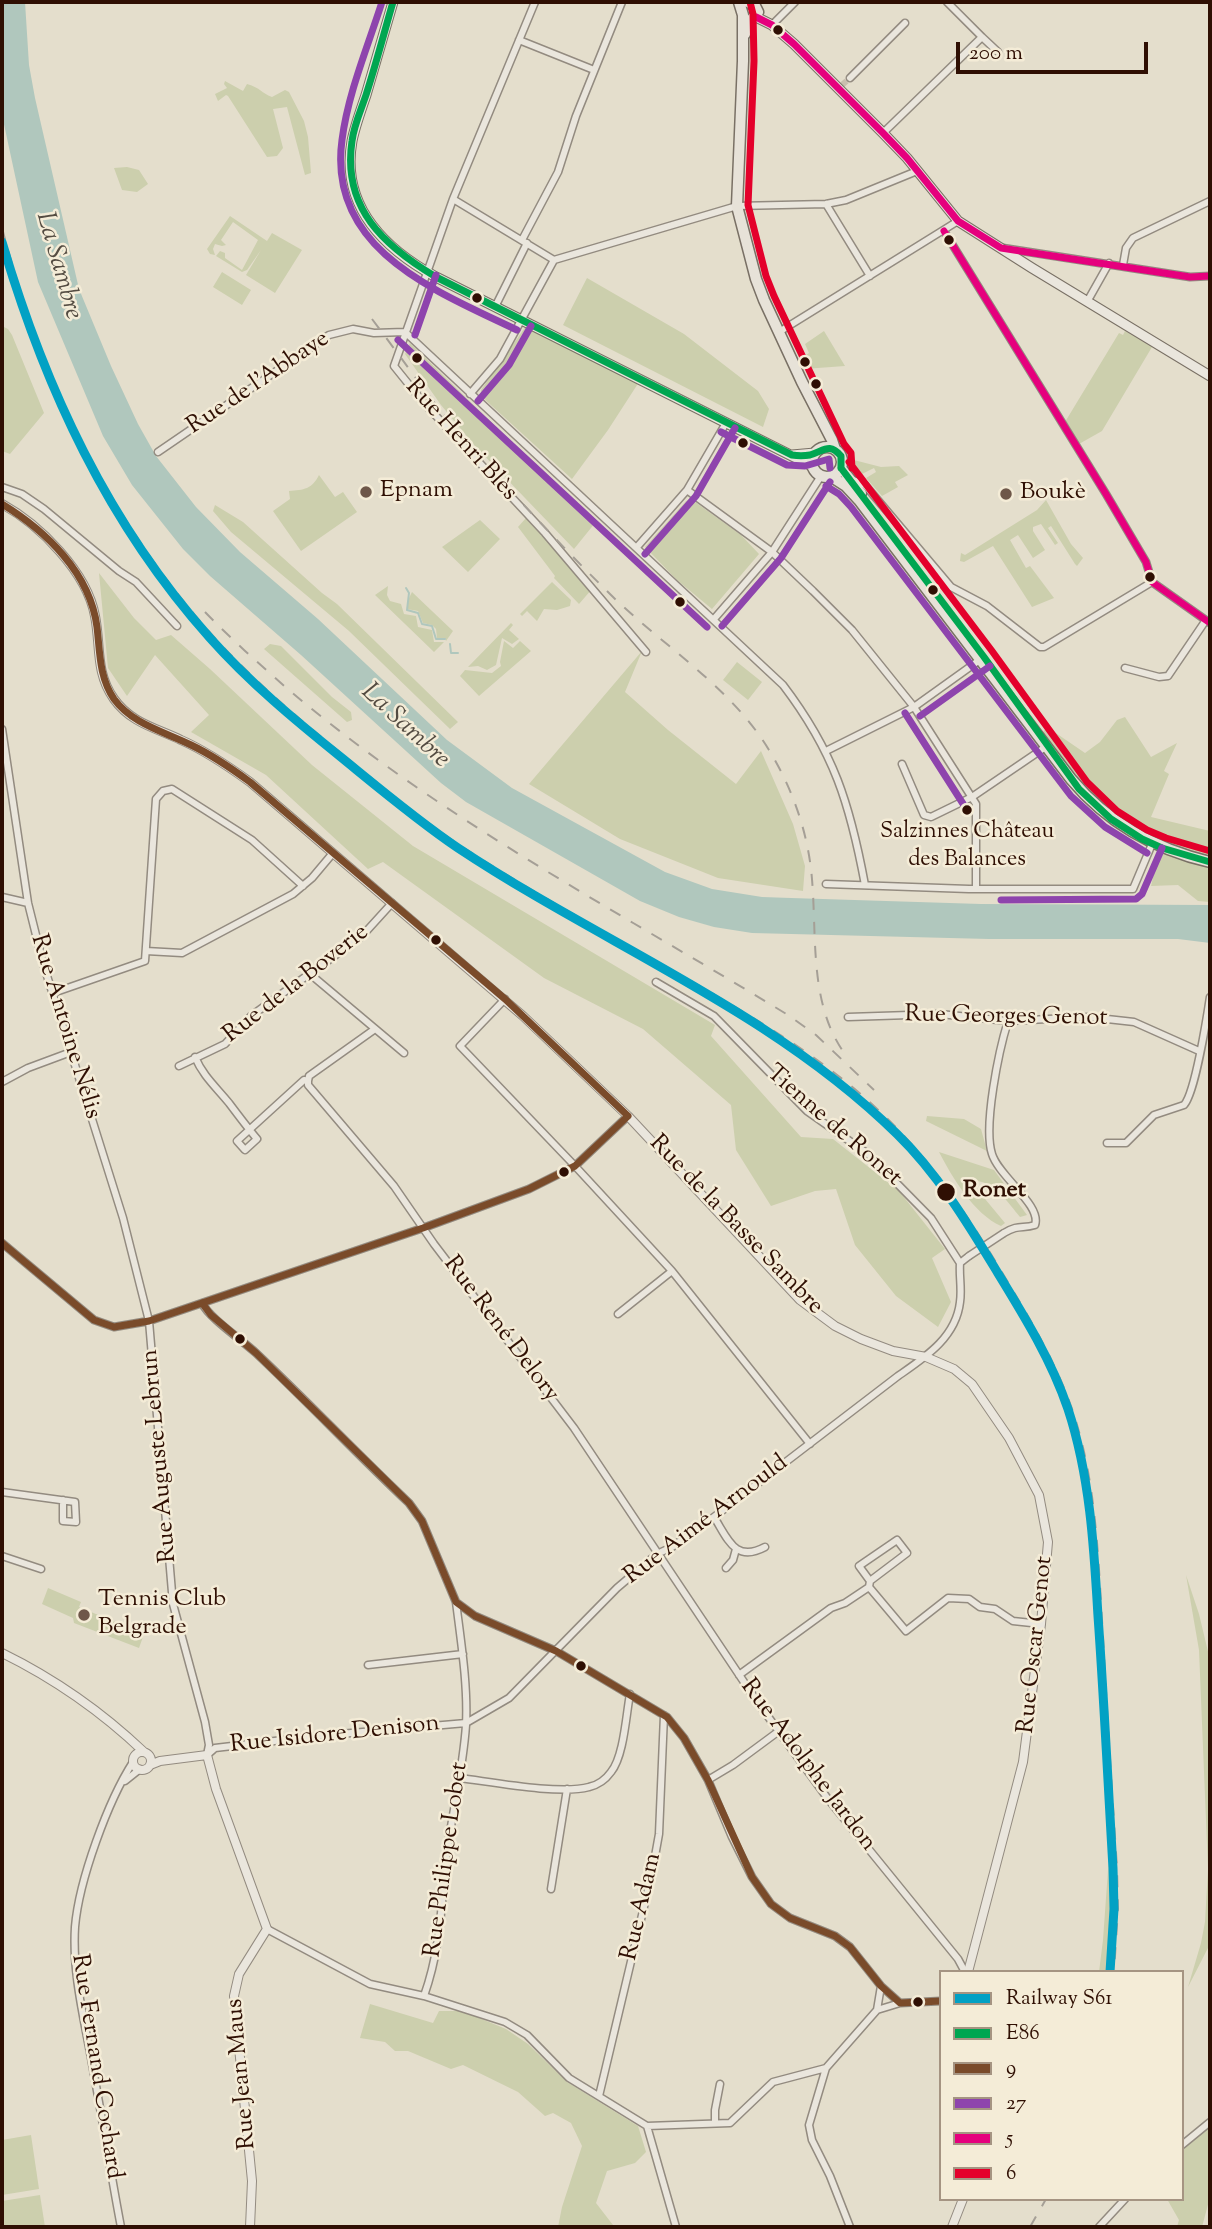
<!DOCTYPE html>
<html>
<head>
<meta charset="utf-8">
<style>
	body { margin:0 }
	#map { position:relative; width:1212px; height:2229px; overflow:hidden; background:#e4decc; font-family:"Sorts Mill Goudy",serif }
	canvas { display:block }
	.frame { position:absolute; inset:0; border:4px solid #2f0f03; pointer-events:none }
	.legend { position:absolute; left:939px; top:1970px; width:245px; height:231px; box-sizing:border-box; background:#f4ecd7; border:2px solid #a59482; margin:0; padding:9px 12px; list-style:none; font-size:21px; color:#2f0f03 }
	.legend li { display:flex; align-items:center; gap:14px; height:35px }
	.legend b { width:35px; border:2px solid #a59482 }
	.scale { position:absolute; left:956px; top:42px; width:192px; height:32px; box-sizing:border-box; border:4px solid #2f0f03; border-top:0; padding-left:9px; font-size:21px; line-height:24px; white-space:nowrap; color:#2f0f03; -webkit-text-stroke:5px #f4ecd7; paint-order:stroke }
</style>
</head>
<body>
<div id="map">
<canvas width="1212" height="2229"></canvas>
<div class="frame"></div>
<ul class="legend">
<li><b style="height:9px;background:#02a1c4"></b>Railway S61</li>
<li><b style="height:9px;background:#00a651"></b>E86</li>
<li><b style="height:9px;background:#7a4b2a"></b>9</li>
<li><b style="height:9px;background:#8e44ad"></b>27</li>
<li><b style="height:9px;background:#e5007d"></b>5</li>
<li><b style="height:9px;background:#e4002b"></b>6</li>
</ul>
<div class="scale">200 m</div>
</div>
<script>
const ctx = document.querySelector('canvas').getContext('2d');
ctx.lineJoin = 'round';
function paint(path, color) { ctx.fillStyle = color; ctx.fill(path, 'evenodd'); }
function stroke(path, color, width, dash) { ctx.strokeStyle = color; ctx.lineWidth = width; ctx.lineCap = dash ? 'butt' : 'round'; ctx.setLineDash(dash || []); ctx.stroke(path); }
function write(font, color, halo, rows, align = 'center') {
  ctx.font = font + ' "Sorts Mill Goudy",serif'; ctx.lineWidth = 5; ctx.setLineDash([]); ctx.textBaseline = 'middle'; ctx.strokeStyle = halo; ctx.fillStyle = color; for (const [text, x, y, turn = 0] of rows) {
    ctx.save(); ctx.translate(x, y); ctx.rotate((+turn || 0) * Math.PI / 180); ctx.textAlign = isNaN(turn) ? turn : align; if (halo) ctx.strokeText(text, 0, 0); ctx.fillText(text, 0, 0); ctx.restore();
  }
}
const green = new Path2D(`
	M225,81l18,10 4,-7c14,4 14,9 25,13l13,-7 4,2 15,29 4,16 3,36 -6,2 -18,-68 -14,2 10,39 -6,8 -10,1 -39,-61 -2,-1 -8,6 -3,-7 12,-6 -3,-4z
	M127,167l12,3 9,14 -11,8 -15,-2 -8,-22z
	M230,216l37,25 5,-8 30,17 -27,43 -29,-18 15,-25 -14,20 -5,2 -26,-16 4,-5 5,2v5l17,12 16,-30 -25,-18 -12,18 5,5 -4,1 -7,-2 -2,5 2,6 -5,-1 -3,-5z
	M222,272l29,18 -9,15 -29,-18z
	M587,278l97,56 74,57 11,18 -6,18 -200,-102z
	M2,326l6,3 4,6 32,78 -34,41 -8,-3z
	M526,326l113,56 -31,48 -36,49 -91,-83v-6z
	M824,331l21,35 -41,3 -5,-9 10,-7 -4,-9z
	M1125,331l27,16 -50,84 -23,13 -14,-22 54,-89 4,2z
	M410,343l185,180 -21,26 -99,-103 -34,-41 -36,-51z
	M850,459l31,8 18,-1 9,9 -13,7 3,5 -16,9 -16,-18 10,-6 -2,-4 -12,6z
	M319,475l16,22 8,-5 14,20 -56,39 -28,-40 17,-12 -1,-8c15,-1 23,-2 30,-16z
	M691,499l50,36 18,19 -47,55 -35,-29 -32,-33 41,-46z
	M1046,500l25,44 12,14 -6,8 -2,-2 -24,-38 -3,2 10,15 -3,2 -14,-21 -8,3v4l12,19 -12,8 -15,-23 -8,5 16,28 4,-2 24,32 -22,9 -39,-61 -29,16 -4,-1 1,-8 4,2 72,-45z
	M215,505l28,17 79,71 15,11 121,118 -8,7 -101,-98 -118,-99 -18,-21z
	M526,518l66,71 -13,15 -25,-26 1,-2 -37,-49z
	M480,520l20,19 -32,33 -26,-25z
	M99,573l35,45 22,22 15,-5 39,34 102,96 101,81 302,179 -4,11 90,101 32,2 66,52 46,58 -13,9 19,44 -13,25 -42,-31 -41,-51 -19,-56 -21,2 -44,15 -35,-56 -5,-45 -88,-76 -99,-51 -161,-116 -15,7 -102,-94 -75,-43 18,-17 -54,-60 -28,41 -19,-28z
	M552,582l19,18 -1,6 -13,4 -13,-1 -7,12 -10,-10 -5,5 -2,-2z
	M388,586l-1,9 3,6 11,3 3,10 12,2 2,11 14,3 2,12h10l-10,10 -59,-57z
	M412,592l41,39 -7,10 -1,-3h-8l-1,-9 -4,-4 -9,-2 -5,-12 -11,-2 1,-9z
	M511,623l2,2 -4,5 10,9 -7,5 -10,-6 -6,27 -9,5 -9,-4 -10,1z
	M504,641l9,7 7,-7 11,10 -52,45 -19,-20 5,-6 27,3 9,-7 -1,-4z
	M270,644l11,2 51,51 19,15 1,8 -5,2 -83,-73z
	M642,651l-17,41 43,38 68,54 25,-33 32,73 12,42 -2,25 -85,-13 -98,-39 -91,-55z
	M737,662l25,20 -14,18 -25,-20z
	M1125,717l26,40 26,-14 -13,28 5,3 -18,43 59,14v71l-12,-1 -20,-16 -27,1 7,-30 -2,-19c-8,-4 -18,-6 -26,-11 -34,-23 -63,-61 -87,-94l4,-5 38,26 15,-11 17,-22z
	M927,1116l37,3 17,10 6,22 -61,-30z
	M939,1152l55,18 33,45 -7,2c-12,-14 -28,-40 -49,-35l34,41 -4,3c-27,-12 -49,-49 -62,-74z
	M1186,1575l13,39 11,46v284l-22,43 13,-44 4,-21 3,-53 -9,-219z
	M48,1588l33,14 -2,5 65,27 -5,14 -65,-25 -1,-5 -31,-14z
	M1109,1856l1,55 -2,56 -1,5h-8l4,-32z
	M370,2004l63,19 6,-12h23l44,18 22,15 39,38 71,44 8,26 -11,11 -28,8 -11,32 17,22 -3,2h-52l4,-20 20,-61 -11,-23 -18,-10 -8,3 -27,-24 -55,-27 -12,4 -43,-18h-13l-10,-9 -25,-4z
	M1210,2122v75l-8,30h-25l2,-7 -12,-21h15v-51z
	M31,2135l8,54 -37,6v-55z
	M40,2195l5,32h-43v-26z`);
const water = new Path2D(`
	M2,2h23l4,63 6,33 44,191 32,77 27,58 18,32 40,51 44,45 78,67 129,121 65,48 153,84 47,17 50,8 29,1 190,6 229,1v38l-32,-4h-189l-237,-6 -38,-6 -35,-10 -39,-16 -174,-99 -25,-19 -140,-128 -91,-79 -27,-27 -51,-64 -29,-49 -65,-154 -36,-167z`);
const stream = new Path2D(`
	M406,588l3,5 -2,17 11,3 4,11 10,2 4,13h9
	M450,644l1,9h7`);
const minorTunnel = new Path2D(`
	M842,85l8,-7`);
const minor = new Path2D(`
	M535,2l-82,197 -59,167 29,36 122,131 101,119
	M772,25l23,-23
	M982,37l16,15
	M519,40l75,30
	M850,78l55,-55
	M883,133l99,-96 -35,-35
	M453,199l101,61
	M826,204l44,72
	M944,231l162,263 40,68 6,20 58,41
	M522,240l36,-68 18,-56 46,-114
	M1003,248l187,29 20,-1
	M554,260l183,-54 89,-2 20,-4 71,-29
	M1123,265l3,-17 7,-10 77,-37
	M1087,302l22,-39
	M495,307l32,-64
	M405,332l378,353c51,67 67,119 82,200
	M779,332l179,-111
	M470,394l30,-35 54,-99
	M158,452l171,-117 24,-6 21,4 31,-1
	M851,479l14,6 86,102 36,19 53,41h4l108,-65
	M2,487l20,7 22,15 75,62 17,11 41,44
	M687,490l85,62 41,39 39,39 62,77 62,97v85
	M637,547l50,-57 39,-67
	M714,619l58,-67 49,-76
	M1125,668l34,9 9,-1 38,-56
	M2,729l26,174 15,60 80,255 26,103 24,283 32,118 4,23 -2,10
	M826,751l88,-44 67,-48
	M902,764l22,51 7,2 41,-20 75,-51
	M826,884l143,5h164l19,-45
	M2,897l26,6
	M146,951l36,2 111,-59 19,-16 21,-25
	M310,974l94,79
	M656,982l58,34 93,95 61,43 63,64 29,45
	M53,993l92,-32 11,-162 7,-8 9,-2 80,51 51,46
	M505,999l-45,47 115,120 97,105 138,173
	M848,1017l92,-3 68,7 81,-4 45,5 65,29
	M195,1057c8,19 21,30 34,46 9,12 18,24 28,36l-12,11 -8,-9 67,-61 4,1
	M179,1066l46,-22 26,-28 111,-80 30,-33
	M308,1081v4l86,101 40,58 140,184 182,272 72,99 130,160 7,13
	M308,1081l1,-5 66,-47
	M2,1082l26,-14 43,-16
	M1107,1143h19l28,-28 30,-10c11,-12 23,-88 26,-108
	M1004,1233c15,-9 18,-4 31,-8 7,-20 -36,-48 -43,-71 -9,-28 7,-104 16,-133
	M2,1243l92,77 20,7 35,-6 274,-93 106,-39 46,-23 53,-50
	M202,1303c7,15 40,37 54,50 52,49 101,101 153,150l13,18 34,81 19,14 81,35 111,66 17,21 24,42 24,57 20,40 19,27 19,14 45,18 15,11 31,39 19,17
	M618,1314l54,-43
	M2,1492l73,10 1,20 -13,-1v-21
	M714,1517c14,22 21,46 51,30
	M2,1556l39,13
	M726,1568l7,-8 3,-11
	M869,1587l1,-6 37,-28 -10,-13 -38,26 11,15
	M368,1665l95,-11
	M739,1675l92,-67 14,-5 24,-16 37,44 42,-33 21,1 11,8 15,2 18,12 28,3
	M207,1755l8,-7 102,-12 149,-13 43,-25 108,-110 40,-34 15,-7 38,-27 188,-144c26,-18 58,-38 62,-74 2,-13 -1,-26 0,-39l9,-7
	M460,1778c32,4 100,17 129,9 9,-2 17,-8 22,-15 13,-16 15,-57 19,-78
	M708,1780l25,-15 46,-34
	M125,1781l15,-12
	M551,1889l16,-100
	M267,1929l103,55 54,12 81,26 22,13 42,43 78,48
	M424,1996c17,-48 17,-89 22,-138 6,-44 17,-88 20,-133 2,-40 -5,-83 -10,-123
	M877,2010l23,-7 41,-2
	M599,2096l53,-223 7,-39 5,-119
	M715,2123v-13l5,-26
	M647,2126l83,-3 43,-41 53,-14
	M647,2126l29,101
	M1182,2145l28,-23
	M121,2227c-10,-52 -18,-105 -28,-158 -8,-47 -21,-94 -18,-142 4,-47 33,-126 58,-165
	M850,2227l-20,-51 -18,-36 -3,-15 17,-57 51,-58 4,-24
	M1099,2227l26,-28`);
const tertiary = new Path2D(`
	M2,504c38,21 85,68 93,112 6,30 0,56 19,83 17,24 42,29 67,41 25,11 47,26 69,42l273,234 105,100 172,184 35,26 26,13 32,12 33,6 28,12 18,15 37,54 30,57 9,47 -7,82 -18,138 -55,210
	M2,1653c51,25 101,60 142,99
	M133 1761a9 9 0 1 1 18 0a9 9 0 1 1-18 0Z
	M150,1765l10,-4 47,-6 9,34 51,140 -28,45 -5,22 18,185 -2,46
	M952,2227l11,-28`);
const secondary = new Path2D(`
	M393,2c-9,31 -18,62 -27,93 -5,15 -11,31 -14,46 -12,66 33,108 84,136l376,189
	M756,17l16,8 22,19 89,89 24,25 51,63 74,47 178,108
	M792,455l23,-2`);
const primary = new Path2D(`
	M739,2l4,13v46l-6,145 19,73 8,21 38,82 30,58 3,9
	M745,34l3,-11 10,-11 -3,-6 -7,-4
	M812 462a15 15 0 1 1 30 0a15 15 0 1 1-30 0Z
	M841,468l20,25
	M832,477l14,9 13,14 212,279c37,44 83,70 139,83`);
const rail = new Path2D(`
	M2,228c39,149 107,293 212,409 40,44 86,83 133,121 38,31 76,63 117,90 83,54 171,100 256,150 54,32 109,66 155,109 53,48 92,107 128,167 26,43 51,85 68,132 26,74 27,153 32,230 4,77 9,155 14,232l1,41 -4,63
	M372,319c32,42 62,86 97,126 46,51 93,102 142,150 52,51 120,92 158,155 22,36 37,77 42,119 7,61 -4,133 34,185
	M205,612c24,25 51,49 77,72 153,132 334,226 506,331l28,20 58,55
	M1030,2227l16,-28`);
const minorBridge = new Path2D(`
	M969,1256l35,-23`);
const bus1 = new Path2D(`
	M393,2c-9,31 -17,62 -27,93 -5,15 -12,30 -14,46 -10,67 32,105 84,136l356,178c6,1 12,1 18,0 14,-4 19,-13 31,1v12
	M841,468l143,189 95,132 32,30 31,20 20,9 48,14`);
const bus2 = new Path2D(`
	M2,504c44,27 88,69 95,123 3,25 2,50 17,72 18,25 51,33 77,46 21,10 40,23 59,37l255,217 123,117
	M2,1243l92,77 20,7 35,-6 274,-93 106,-39 46,-23 53,-50
	M202,1303l9,12 45,38 153,150 13,18 34,81 19,14 81,35 111,66 17,21 24,42 44,97 19,27 19,14 45,18 15,11 31,39 19,17 41,-2`);
const bus3 = new Path2D(`
	M382,2c-14,44 -34,91 -40,138 -15,110 94,151 175,190
	M415,335l21,-60
	M398,340l309,287
	M478,401l31,-36 22,-39
	M721,432l66,33 18,1 24,-7 1,9
	M826,486l13,8 12,13 220,289 34,31 42,26
	M645,554l51,-58 39,-68
	M722,626l59,-68 49,-76
	M905,713l62,97
	M920,716l70,-50
	M1001,900l135,-1 6,-5 20,-46`);
const bus4 = new Path2D(`
	M756,17l16,8 22,19 89,89 24,25 51,63 43,27 189,29 20,-1
	M944,231l162,263 40,68 6,20 58,41`);
const bus5 = new Path2D(`
	M750,2l3,12 1,47 -6,144 18,71 8,20 70,148 7,9 1,15
	M849,462l143,189 95,131 30,29 30,19 19,8 44,13`);
const rail1 = new Path2D(`
	M2,242c43,146 106,282 208,396 40,45 86,83 132,120 38,31 76,63 116,90 146,97 313,162 439,286 40,39 70,88 99,136 27,44 55,89 72,139 22,67 26,138 30,207 6,84 10,168 15,252l1,41 -4,63`);
const markers = [
	[778,30,6,"#2f0f03"],
	[949,240,6,"#2f0f03"],
	[477,298,6,"#2f0f03"],
	[417,358,6,"#2f0f03"],
	[805,362,6,"#2f0f03"],
	[816,384,6,"#2f0f03"],
	[743,443,6,"#2f0f03"],
	[366,492,7,"#6e5749"],
	[1006,494,7,"#6e5749"],
	[1150,577,6,"#2f0f03"],
	[933,590,6,"#2f0f03"],
	[680,602,6,"#2f0f03"],
	[967,810,6,"#2f0f03"],
	[436,940,6,"#2f0f03"],
	[564,1172,6,"#2f0f03"],
	[946,1192,10,"#2f0f03"],
	[240,1339,6,"#2f0f03"],
	[84,1615,7,"#6e5749"],
	[581,1666,6,"#2f0f03"],
	[918,2002,6,"#2f0f03"]
];
const busNames = [
	["Salzinnes Château",967,833],
	["des Balances",967,861]
];
const streetNames = [
	["Rue de l'Abbaye",259,384,-34],
	["Rue Henri Blès",460,441,48],
	["Rue de la Boverie",297,985,-38],
	["Rue Georges Genot",1006,1018,1],
	["Rue Antoine Nélis",64,1027,73],
	["Tienne de Ronet",833,1127,41],
	["Rue de la Basse Sambre",735,1226,46],
	["Rue René Delory",500,1330,53],
	["Rue Auguste Lebrun",161,1456,-95],
	["Rue Aimé Arnould",707,1521,-37],
	["Rue Oscar Genot",1037,1645,-84],
	["Rue Isidore Denison",335,1736,-6],
	["Rue Adolphe Jardon",807,1766,53],
	["Rue Philippe Lobet",448,1860,-82],
	["Rue Adam",643,1907,-77],
	["Rue Fernand Cochard",95,2067,81],
	["Rue Jean Maus",243,2074,-95]
];
const poiNames = [
	["Epnam",380,492],
	["Boukè",1020,494],
	["Tennis Club",98,1601],
	["Belgrade",98,1629]
];
const stopNames = [
	["Ronet",963,1192]
];
const waterNames = [
	["La Sambre",57,266,74],
	["La Sambre",404,727,43]
];
paint(green, '#cccfad');
paint(water, '#b0c7bd');
stroke(stream, '#b0c7bd', 2);
stroke(minorTunnel, '#c9bfae', 6, [6, 3]);
stroke(minor, '#938b80', 9);
stroke(tertiary, '#938b80', 10);
stroke(secondary, '#797065', 11);
stroke(primary, '#797065', 13);
stroke(minor, '#eae6dd', 6);
stroke(tertiary, '#eae6dd', 8);
stroke(secondary, '#eae6dd', 9);
stroke(primary, '#e7e2d8', 10);
stroke(rail, '#a59f96', 2, [12, 12]);
stroke(minorBridge, '#938b80', 9, []);
stroke(minorBridge, '#eae6dd', 6);
stroke(bus1, '#00a651', 7);
stroke(bus2, '#7a4b2a', 7);
stroke(bus3, '#8e44ad', 7);
stroke(bus4, '#e5007d', 7);
stroke(bus5, '#e4002b', 7);
stroke(rail1, '#02a1c4', 9);
for (const [x, y, r, color] of markers) { const dot = new Path2D(); dot.arc(x, y, r, 0, 2 * Math.PI); ctx.fillStyle = color; ctx.fill(dot); stroke(dot, '#f4ecd7', 2.5); }
write('22px', '#2f0f03', '#f4ecd7', busNames);
write('24px', '#2f0f03', '#f4ecd7', streetNames);
write('24px', '#2f0f03', '#f4ecd7', poiNames, 'left');
write('bold 24px', '#2f0f03', '#f4ecd7', stopNames, 'left');
write('italic 26px', '#544c42', '#f4ecd7', waterNames);
</script>
</body>
</html>
